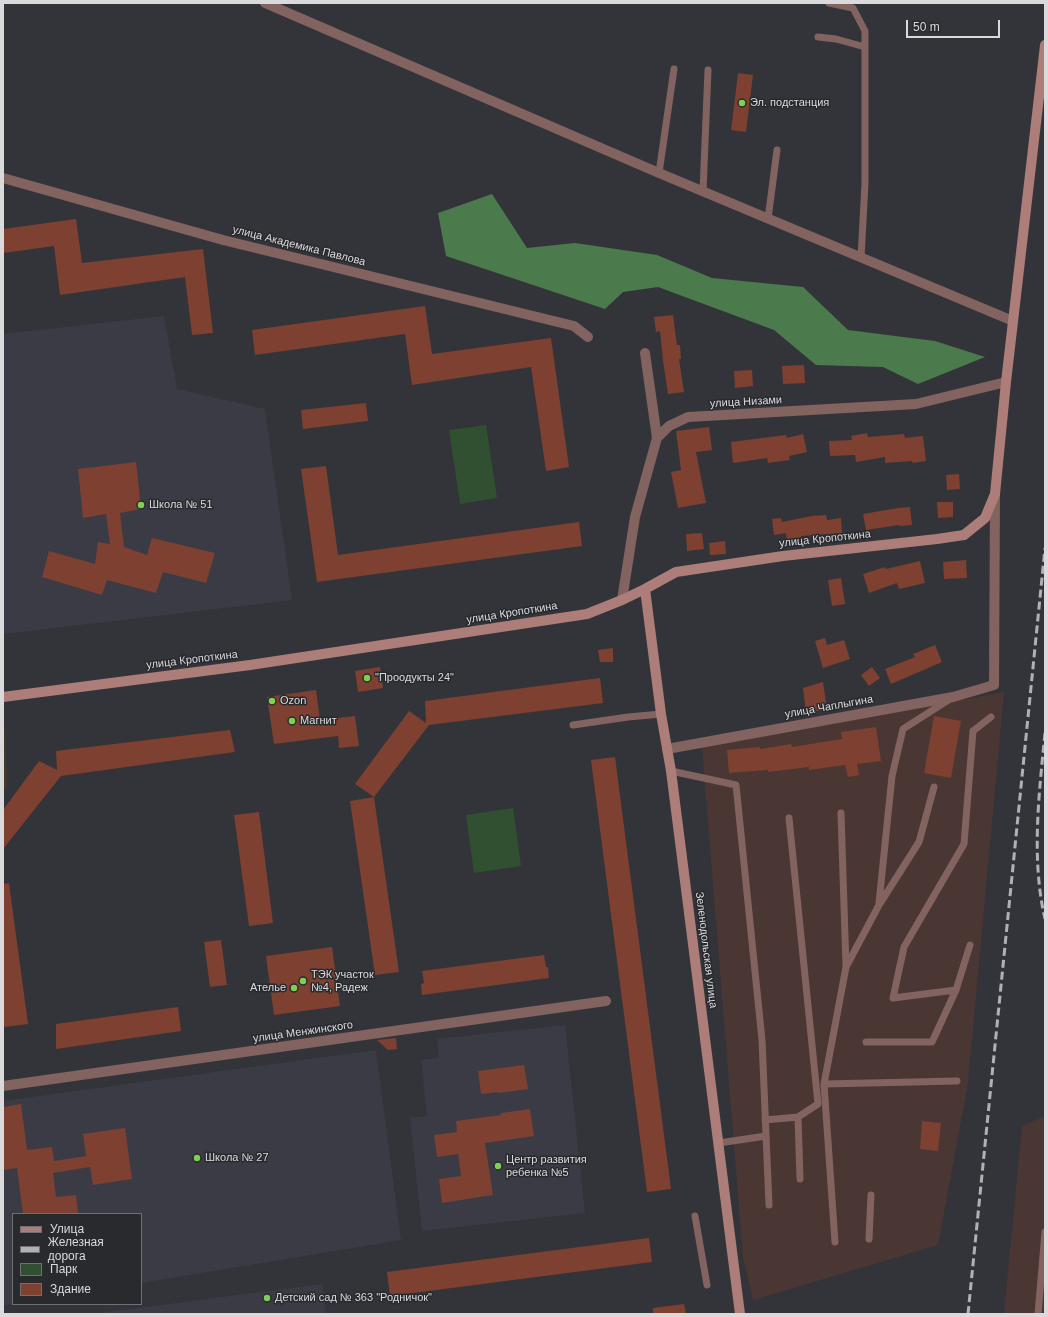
<!DOCTYPE html>
<html>
<head>
<meta charset="utf-8">
<style>
	body { margin:0 }
	#map { position:relative; width:1048px; height:1317px; overflow:hidden; background:#333439; font-family:Arial,sans-serif }
	canvas { display:block }
	.frame { position:absolute; inset:0; border:4px solid #dadadd; pointer-events:none }
	.legend { position:absolute; left:12px; top:1213px; width:130px; height:92px; box-sizing:border-box; background:#292a2e; border:1px solid #707074; margin:0; padding:5px 7px; list-style:none; font-size:12px; color:#dadadd }
	.legend li { display:flex; align-items:center; gap:8px; height:20px }
	.legend b { width:20px; border:1px solid #707074 }
	.scale { position:absolute; left:906px; top:20px; width:94px; height:18px; box-sizing:border-box; border:2px solid #dadadd; border-top:0; padding-left:5px; font-size:12px; line-height:14px; white-space:nowrap; color:#dadadd; -webkit-text-stroke:3px #292a2e; paint-order:stroke }
</style>
</head>
<body>
<div id="map">
<canvas width="1048" height="1317"></canvas>
<div class="frame"></div>
<ul class="legend">
<li><b style="height:5px;background:#ac7d79"></b>Улица</li>
<li><b style="height:5px;background:#b1b1b5"></b>Железная дорога</li>
<li><b style="height:11px;background:#314f31"></b>Парк</li>
<li><b style="height:11px;background:#7d4031"></b>Здание</li>
</ul>
<div class="scale">50 m</div>
</div>
<script>
const ctx = document.querySelector('canvas').getContext('2d');
ctx.lineJoin = 'round';
function paint(path, color) { ctx.fillStyle = color; ctx.fill(path, 'evenodd'); }
function stroke(path, color, width, dash) { ctx.strokeStyle = color; ctx.lineWidth = width; ctx.lineCap = dash ? 'butt' : 'round'; ctx.setLineDash(dash || []); ctx.stroke(path); }
function write(font, color, halo, rows, align = 'center') {
  ctx.font = font + ' Arial,sans-serif'; ctx.lineWidth = 3; ctx.setLineDash([]); ctx.textBaseline = 'middle'; ctx.strokeStyle = halo; ctx.fillStyle = color; for (const [text, x, y, turn = 0] of rows) {
    ctx.save(); ctx.translate(x, y); ctx.rotate((+turn || 0) * Math.PI / 180); ctx.textAlign = isNaN(turn) ? turn : align; if (halo) ctx.strokeText(text, 0, 0); ctx.fillText(text, 0, 0); ctx.restore();
  }
}
const commercial = new Path2D(`
	M3,730h2l2,55 -4,7z`);
const industrial = new Path2D(`
	M1004,692l-36,391 -30,162 -185,55 -10,-43 -41,-510z
	M1045,1116v198h-41l18,-188z`);
const built = new Path2D(`
	M164,316l13,73 88,20 27,191 -289,34v-300z
	M565,1025l20,188 -163,18 -12,-113 17,-2 -6,-56 18,-2 -2,-19z
	M376,1050l25,190 -260,43v-69h-128v90l-10,2v-205z
	M322,1284l4,30h-226v-1z`);
const green = new Path2D(`
	M486,425l11,73 -37,6 -11,-74z
	M513,808l8,58 -47,7 -8,-58z`);
const forest = new Path2D(`
	M492,194l35,54 48,-5 82,12 55,23 91,9 45,43 87,11 50,16 -67,27 -35,-17 -67,-2 -42,-35 -116,-43 -35,5 -18,17 -159,-53 -8,-43z`);
const building = new Path2D(`
	M738,73l15,2 -7,57 -15,-2z
	M76,219l6,44 121,-14 10,84 -21,2 -7,-58 -125,18 -6,-49 -51,7v-24z
	M425,306l7,48 119,-16 18,129 -23,4 -15,-104 -119,18 -7,-51 -150,21 -3,-25z
	M673,315l4,30h3l1,14h-2l5,33 -16,2 -5,-33 -3,-30 -4,1 -2,-15z
	M804,365l1,18 -22,1 -1,-18z
	M752,370l1,16 -18,2 -1,-17z
	M366,403l2,18 -65,8 -2,-19z
	M709,427l3,23 -16,2 10,51 -28,5 -7,-36 10,-2 -5,-39z
	M867,433l1,4 36,-3 1,4 18,-2 3,25 -13,2 -1,-2 -27,2v-6l-29,5 -1,-7 -25,1 -1,-15 23,-1 -1,-4z
	M803,434l4,18 -18,4 1,4 -22,3 -1,-5 -34,5 -2,-21 55,-7 1,3z
	M136,462l5,47 -21,4 4,34 23,8 5,-17 63,15 -9,30 -43,-11 -7,21 -49,-13 -5,15 -60,-18 7,-26 46,13 3,-22 12,2 -4,-30 -23,4 -5,-49z
	M326,466l12,89 241,-33 3,24 -265,36 -16,-113z
	M959,474l1,15 -13,1 -1,-15z
	M937,502h16v15l-15,1z
	M910,507l2,18 -13,1v-1l-33,5 -3,-16 35,-6z
	M826,515l1,5 14,-2 1,15 -41,3v2l-14,2 -1,-7 -12,2 -2,-16 9,-1 1,4 30,-6z
	M702,533l2,16 -17,2 -1,-17z
	M725,541l1,13 -16,1 -1,-12z
	M966,560l1,18 -23,1 -1,-17z
	M920,561l5,22 -26,6 -2,-6 -28,10 -6,-19 22,-7 1,2z
	M841,578l4,26 -13,2 -4,-26z
	M825,638l2,7 17,-5 6,19 -27,9 -8,-27z
	M935,645l7,17 -51,22 -6,-15 30,-12 -2,-3z
	M613,648v14h-13l-2,-12z
	M380,667l3,21 -25,4 -3,-21z
	M872,667l8,11 -11,8 -8,-11z
	M600,678l3,25 -174,22 -55,72 25,175 -24,3 -25,-174 24,-4 -19,-13 54,-73 17,12 -1,-22z
	M823,682l4,28 -21,2 -3,-24z
	M316,690l4,30 35,-4 4,30 -20,2 -1,-12 -64,8 -7,-47z
	M934,716l27,5 -10,57 -27,-5z
	M876,727l5,34 -24,3 2,11 -11,2 -3,-12 -36,5v-3l-41,5v-2l-39,3 -2,-23 33,-3v2l31,-5 1,3 50,-8 -1,-7z
	M230,730l5,22 -174,24 -58,73v-39l36,-49 18,9 -1,-19z
	M615,757l56,432 -24,3 -56,-432z
	M259,812l14,111 -24,3 -15,-111z
	M9,883l19,141 -24,3 -1,-9v-134z
	M221,940l6,45 -17,2 -6,-45z
	M332,947l8,59 -66,9 -8,-59z
	M544,955l2,12h2l1,11 -127,17 -1,-11 3,-1 -2,-12z
	M178,1007l3,24 -125,18v-25z
	M396,1038l1,11 -9,1 -11,-10z
	M524,1065l4,24 -30,4v-1l-17,2 -3,-23z
	M21,1104l6,46 25,-3 2,14 32,-5 -3,-22 42,-6 7,51 -39,6 -3,-18 -37,6 3,24 20,-2 2,19h-55l-6,-46 -14,2v-63z
	M530,1109l4,27 -49,7 8,52 -51,8 -3,-24 22,-3 -3,-22 -21,3 -3,-22 23,-3 -1,-11 45,-6v-2z
	M922,1121l19,2 -3,28 -18,-2z
	M649,1238l3,24 -262,34 -3,-24z
	M684,1304l2,10h-33v-6z`);
const lane = new Path2D(`
	M829,3l24,5 12,23v152l-4,75
	M818,37l18,2 29,8
	M659,173l15,-104
	M703,191l5,-121
	M768,219l9,-69
	M573,725l55,-8 33,-3
	M671,771l65,14 26,255 7,165
	M841,813l5,154
	M789,818l29,286 -20,13 2,62
	M879,903l13,-127 11,-47 47,-30
	M970,945l-14,45 -63,8 11,-51 60,-103 9,-113 18,-14
	M866,1042h66l24,-52
	M824,1084l22,-117 33,-62 40,-63 15,-55
	M765,1120l33,-3
	M719,1143l47,-7
	M695,1216l12,69
	M869,1239l2,-44
	M835,1242l-11,-158 133,-3
	M1038,1314l7,-82`);
const street = new Path2D(`
	M265,3l394,170 354,148
	M3,178l220,62 351,86 14,11
	M645,353l12,85
	M622,600l13,-83 22,-79 12,-12 19,-9 228,-13 90,-22
	M667,749l286,-52 41,-12 1,-191
	M3,1086l603,-85`);
const secondary = new Path2D(`
	M645,589l16,125 10,57 69,543
	M3,697l247,-32 337,-51 35,-14 23,-11 31,-17 107,-16 154,-17 27,-4 21,-17 10,-24 11,-112 39,-337`);
const rail = new Path2D(`
	M1045,733c-6,61 -14,126 0,186
	M968,1314l77,-766`);
const markers = [
	[742,103,4,"#7fd052"],
	[141,505,4,"#7fd052"],
	[367,678,4,"#7fd052"],
	[272,701,4,"#7fd052"],
	[292,721,4,"#7fd052"],
	[303,981,4,"#7fd052"],
	[294,988,4,"#7fd052"],
	[197,1158,4,"#7fd052"],
	[498,1166,4,"#7fd052"],
	[267,1298,4,"#7fd052"]
];
const poiNames = [
	["Эл. подстанция",750,103],
	["Школа № 51",149,505],
	["\"Проодукты 24\"",375,678],
	["Ozon",280,701],
	["Магнит",300,721],
	["ТЭК участок",311,975],
	["№4, Радеж",311,988],
	["Ателье",286,988,"right"],
	["Школа № 27",205,1158],
	["Центр развития",506,1160],
	["ребенка №5",506,1173],
	["Детский сад № 363 \"Родничок\"",275,1298]
];
const streetNames = [
	["улица Академика Павлова",299,246,14],
	["улица Низами",746,402,-3],
	["улица Кропоткина",825,539,-6],
	["улица Кропоткина",512,613,-9],
	["улица Кропоткина",192,660,-7],
	["улица Чаплыгина",829,707,-10],
	["Зеленодольская улица",706,950,83],
	["улица Менжинского",303,1032,-8]
];
paint(commercial, '#443a2a');
paint(industrial, '#4a3633');
paint(built, '#3b3b46');
paint(green, '#314f31');
paint(forest, '#4b7a4c');
paint(building, '#7d4031');
stroke(lane, '#826360', 7);
stroke(street, '#826360', 10);
stroke(secondary, '#ac7d79', 10);
stroke(rail, '#b1b1b5', 3, [8, 4]);
for (const [x, y, r, color] of markers) { const dot = new Path2D(); dot.arc(x, y, r, 0, 2 * Math.PI); ctx.fillStyle = color; ctx.fill(dot); stroke(dot, '#292a2e', 1.5); }
write('11px', '#dadadd', '#292a2e', poiNames, 'left');
write('11px', '#dadadd', '#292a2e', streetNames);
</script>
</body>
</html>
